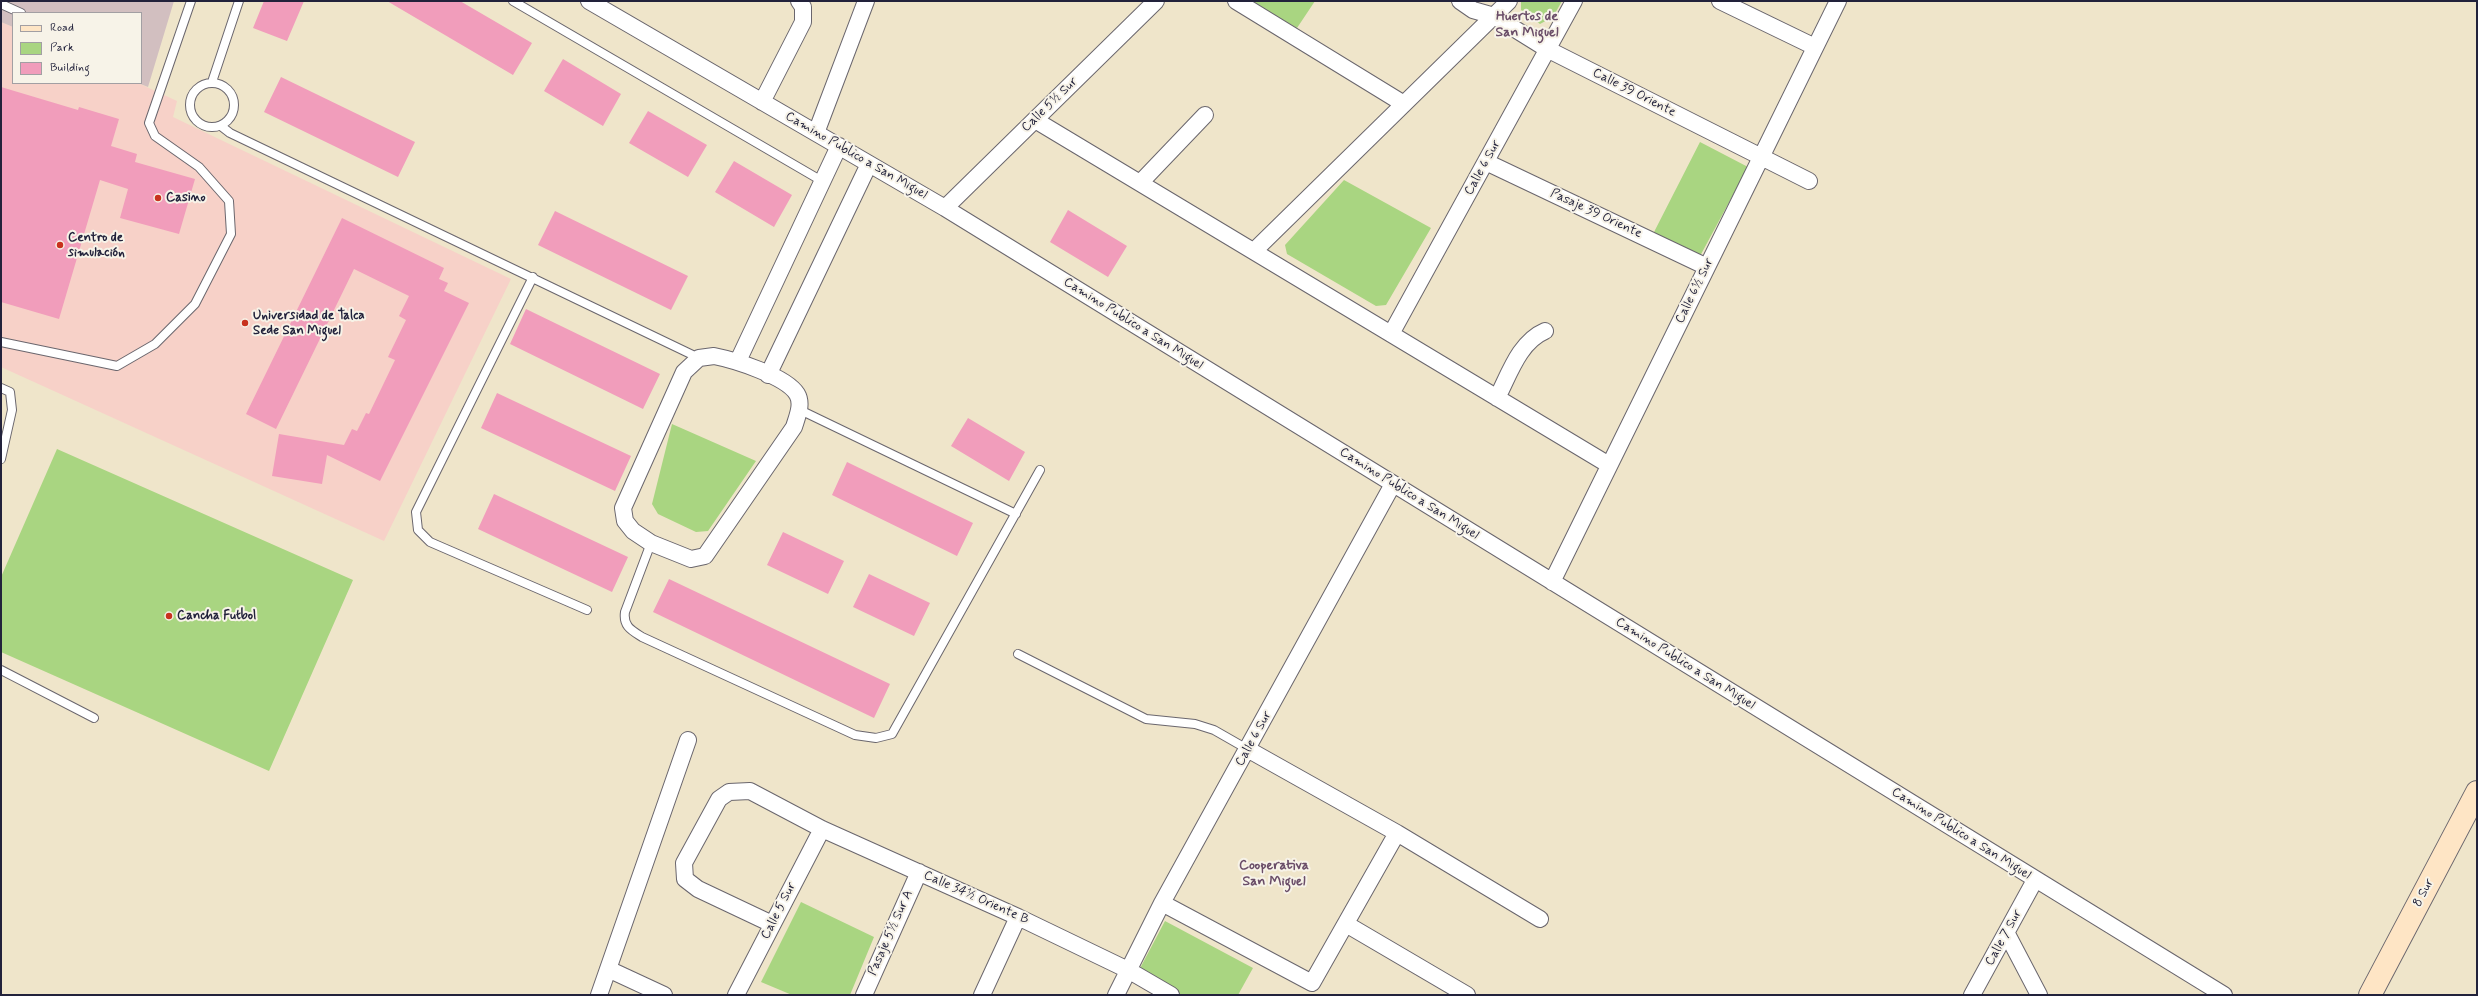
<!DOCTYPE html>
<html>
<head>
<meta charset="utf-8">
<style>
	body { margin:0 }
	#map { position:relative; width:2478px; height:996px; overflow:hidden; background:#efe5ca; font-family:Mynerve,sans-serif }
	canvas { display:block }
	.frame { position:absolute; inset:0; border:2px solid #22223b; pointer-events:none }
	.legend { position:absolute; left:12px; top:12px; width:130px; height:72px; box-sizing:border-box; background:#f7f3e8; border:1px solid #a29fa3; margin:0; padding:5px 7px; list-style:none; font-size:12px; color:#22223b }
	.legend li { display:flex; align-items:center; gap:8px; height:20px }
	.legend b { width:20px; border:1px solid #a29fa3 }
</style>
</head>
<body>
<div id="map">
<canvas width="2478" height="996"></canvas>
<div class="frame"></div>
<ul class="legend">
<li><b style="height:5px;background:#fee5c5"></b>Road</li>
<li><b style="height:11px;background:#a9d581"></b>Park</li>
<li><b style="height:11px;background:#f19dbb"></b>Building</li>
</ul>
</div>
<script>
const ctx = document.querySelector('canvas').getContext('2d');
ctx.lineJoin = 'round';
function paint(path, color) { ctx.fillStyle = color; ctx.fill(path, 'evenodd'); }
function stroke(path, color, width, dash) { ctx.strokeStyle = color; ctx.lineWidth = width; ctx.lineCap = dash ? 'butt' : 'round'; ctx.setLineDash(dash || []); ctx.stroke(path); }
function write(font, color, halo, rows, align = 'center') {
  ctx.font = font + ' Mynerve,sans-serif'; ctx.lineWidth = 4; ctx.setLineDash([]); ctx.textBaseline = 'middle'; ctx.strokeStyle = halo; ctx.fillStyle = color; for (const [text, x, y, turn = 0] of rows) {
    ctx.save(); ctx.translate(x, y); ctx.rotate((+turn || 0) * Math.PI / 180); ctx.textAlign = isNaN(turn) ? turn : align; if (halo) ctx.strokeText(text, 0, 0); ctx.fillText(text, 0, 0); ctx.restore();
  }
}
const built = new Path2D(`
	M1,22l12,5v56h125l39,18 -4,16 338,162 -127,262 -383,-174z`);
const industrial = new Path2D(`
	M1,1h173l-26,86 -10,-4h3v-70h-128v14l-12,-5z`);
const green = new Path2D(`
	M1249,1h66l-18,27z
	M1521,1h41l-9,16 -13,7 -19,-14z
	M1700,142l48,25 -49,91 -46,-24z
	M1344,180l87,48 -45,77 -10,1 -89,-52 -2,-9z
	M672,424l84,37 -48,70 -12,1 -38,-18 -6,-10z
	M57,449l296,131 -84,191 -268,-119v-75z
	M801,902l73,35 -24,58h-58l-31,-13z
	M1165,921l88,47 -15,27h-62l-39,-21z`);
const building = new Path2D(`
	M264,1h40l-17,40 -34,-13z
	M387,1h73l72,42 -19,32z
	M563,59l58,35 -18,32 -59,-35z
	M281,77l134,65 -17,35 -134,-65z
	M1,87l77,23 1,-3 40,12 -8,27 26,8 -2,8 60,17 -16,55 -59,-16 8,-29 -28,-9 -41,139 -58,-17z
	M648,111l59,34 -19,32 -59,-34z
	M734,161l58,34 -18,32 -59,-35z
	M1068,210l59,36 -19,31 -58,-35z
	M555,211l133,65 -17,34 -133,-65z
	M342,218l102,50 -5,11 9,4 -4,8 25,12 -89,178 -53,-26 -5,29 -50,-8 7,-42 65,11 8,-16 5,2 9,-18 3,1 26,-54 -7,-3 18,-37 -7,-4 10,-20 -55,-27 -78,160 -30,-15z
	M526,309l134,65 -17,35 -133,-65z
	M497,393l134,63 -16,35 -134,-63z
	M968,418l57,34 -16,29 -58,-35z
	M847,462l126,61 -16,33 -125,-61z
	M494,494l134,63 -16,35 -134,-63z
	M783,532l61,29 -16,33 -61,-29z
	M869,574l61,29 -16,33 -61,-29z
	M669,579l221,105 -16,34 -221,-106z`);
const lane = new Path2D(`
	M513,1l309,180
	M1,4l20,9
	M212,82l27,-81
	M190 105a22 22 0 1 1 44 0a22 22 0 1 1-44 0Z
	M221,126l9,7 469,225
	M533,277l-117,235 2,18 12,12 157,68
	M1,342l116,24 38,-22 40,-40 36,-70 -2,-33 -30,-34 -44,-31 -6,-13 42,-122
	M1,388l9,4 2,18 -11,49
	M800,410l216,104
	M651,543l-26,69c-2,14 6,18 17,25l213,98 21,3 16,-4 148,-264
	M1018,654l128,65 49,5 19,6 35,20
	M1,670l93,48`);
const street = new Path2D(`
	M589,1l356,207 1279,787
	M1236,1l168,103
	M1460,1l13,9 21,6 53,33 262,132
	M1720,1l95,46
	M762,102l41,-80v-15l-4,-6
	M1035,120l574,345
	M816,133l50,-132
	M1486,162l221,105
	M1140,183l65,-68
	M945,208l211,-207
	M1254,251l255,-250
	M1391,334l183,-333
	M714,356c20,4 72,20 83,38 6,10 0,23 -3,33l-89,129 -14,3 -40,-16 -18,-12 -8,-10 -2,-13 61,-136 15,-14z
	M738,361l101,-215
	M768,375l101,-211
	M1497,398c12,-23 22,-56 48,-67
	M1552,582l286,-581
	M1249,750l148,83 143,86
	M1162,903l150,80 85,-150
	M772,924l-74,-35 -13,-10 -1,-16 35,-64 10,-7 21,-1 72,38 196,88 110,53 43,25
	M1346,924l121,71
	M2007,934l32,61
	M608,969l56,26
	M599,995l89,-255
	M736,995l86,-166
	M864,995l55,-123
	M982,995l36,-78
	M1116,995l46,-92 231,-419
	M1972,995l63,-115`);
const secondary = new Path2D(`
	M2370,995l107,-203`);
const markers = [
	[158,198,4,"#c8321e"],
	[60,245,4,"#c8321e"],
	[245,323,4,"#c8321e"],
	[169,616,4,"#c8321e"]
];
const streetNames = [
	["Calle 39 Oriente",1634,93,27],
	["Calle 5½ Sur",1050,105,-44],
	["Camino Publico a San Miguel",856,156,30],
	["Calle 6 Sur",1483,168,-61],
	["Pasaje 39 Oriente",1596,214,25],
	["Calle 6½ Sur",1695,291,-64],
	["Camino Publico a San Miguel",1133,324,32],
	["Camino Publico a San Miguel",1409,494,32],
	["Camino Publico a San Miguel",1685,664,32],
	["Calle 6 Sur",1254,739,-61],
	["Camino Publico a San Miguel",1961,834,32],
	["8 Sur",2424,893,-62],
	["Calle 34½ Oriente B",976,898,24],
	["Calle 5 Sur",779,911,-63],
	["Pasaje 5½ Sur A",891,933,-66],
	["Calle 7 Sur",2004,938,-61]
];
const poiNames = [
	["Casino",166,198],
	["Centro de",68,238],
	["simulación",68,253],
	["Universidad de Talca",253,316],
	["Sede San Miguel",253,331],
	["Cancha Futbol",177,616]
];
const neighbourhoodNames = [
	["Huertos de",1527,17],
	["San Miguel",1527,33],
	["Cooperativa",1274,866],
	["San Miguel",1274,882]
];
paint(built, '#f7d1c8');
paint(industrial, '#d2bfc0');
paint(green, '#a9d581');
paint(building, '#f19dbb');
stroke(lane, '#6a666d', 10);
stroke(street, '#6a666d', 18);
stroke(secondary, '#6a666d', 24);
stroke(lane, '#fff', 8);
stroke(street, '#fff', 16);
stroke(secondary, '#fee5c5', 22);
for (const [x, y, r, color] of markers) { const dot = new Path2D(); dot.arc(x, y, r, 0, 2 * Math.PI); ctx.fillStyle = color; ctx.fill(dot); stroke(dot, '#f7f3e8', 1.5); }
write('13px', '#22223b', '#f7f3e8', streetNames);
write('bold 13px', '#22223b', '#f7f3e8', poiNames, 'left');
write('bold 14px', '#6a4d68', '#f7f3e8', neighbourhoodNames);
</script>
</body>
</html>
